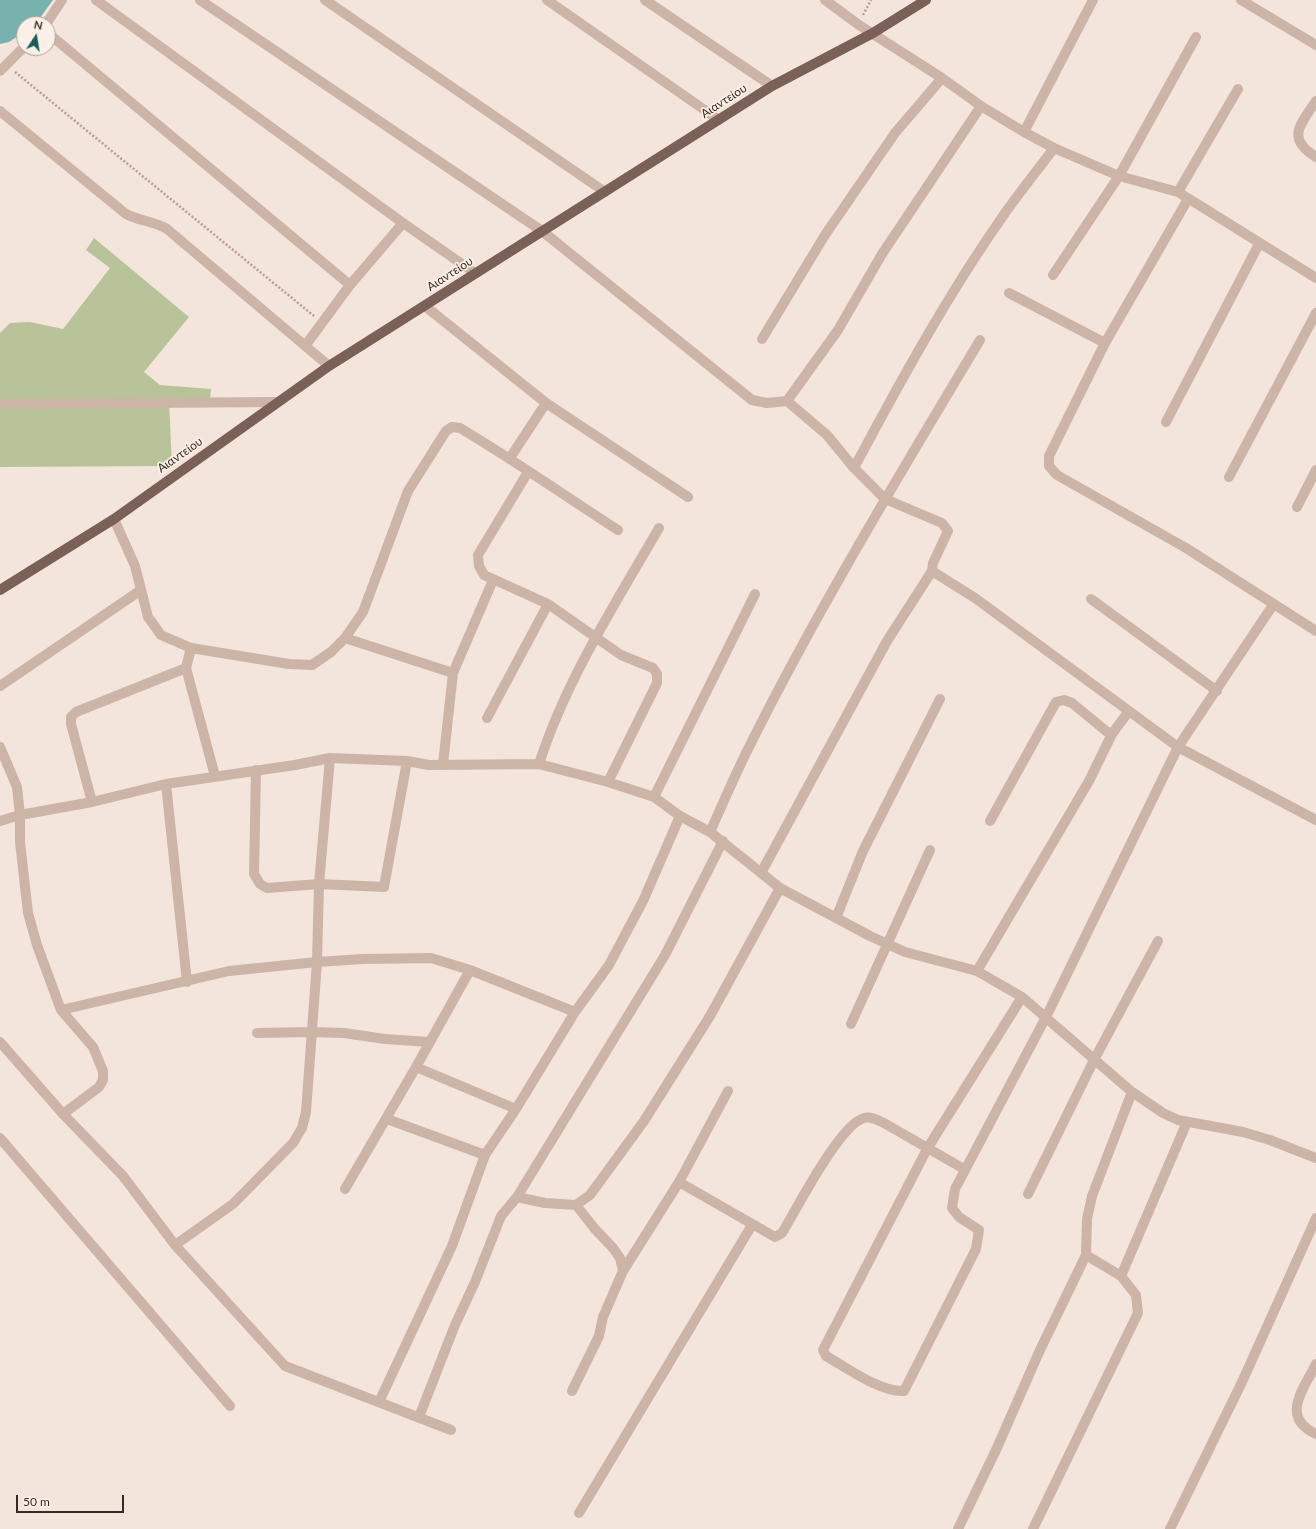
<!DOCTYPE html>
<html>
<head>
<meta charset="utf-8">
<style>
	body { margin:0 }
	#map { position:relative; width:1316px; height:1529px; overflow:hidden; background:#f3e5db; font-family:Lato,sans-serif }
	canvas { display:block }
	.north { position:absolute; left:16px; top:16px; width:40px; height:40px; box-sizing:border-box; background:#faf0e7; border:1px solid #aca19a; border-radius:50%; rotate:12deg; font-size:11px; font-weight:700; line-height:16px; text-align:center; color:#382b27 }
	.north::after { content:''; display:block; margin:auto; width:14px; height:18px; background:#1a5b59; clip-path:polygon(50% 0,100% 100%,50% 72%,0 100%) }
	.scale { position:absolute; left:16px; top:1495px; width:108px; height:18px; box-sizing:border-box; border:2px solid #382b27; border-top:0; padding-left:5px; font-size:12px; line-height:14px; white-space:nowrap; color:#382b27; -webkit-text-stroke:3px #faf0e7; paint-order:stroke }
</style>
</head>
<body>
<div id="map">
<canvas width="1316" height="1529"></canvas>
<div class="north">N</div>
<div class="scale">50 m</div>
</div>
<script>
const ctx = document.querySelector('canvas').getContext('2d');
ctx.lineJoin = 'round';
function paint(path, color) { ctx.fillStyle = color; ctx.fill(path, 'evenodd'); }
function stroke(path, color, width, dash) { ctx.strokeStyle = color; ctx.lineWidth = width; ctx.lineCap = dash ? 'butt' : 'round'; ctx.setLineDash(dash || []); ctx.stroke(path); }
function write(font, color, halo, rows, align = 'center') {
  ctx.font = font + ' Lato,sans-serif'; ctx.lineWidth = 3.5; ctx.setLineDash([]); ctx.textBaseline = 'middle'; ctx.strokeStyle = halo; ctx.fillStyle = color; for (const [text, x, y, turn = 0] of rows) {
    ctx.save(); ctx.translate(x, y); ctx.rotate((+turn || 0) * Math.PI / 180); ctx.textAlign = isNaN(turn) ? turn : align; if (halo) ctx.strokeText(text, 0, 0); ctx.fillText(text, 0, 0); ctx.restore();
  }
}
const green = new Path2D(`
	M94,238l95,79 -45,55 16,13 51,4 -1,11 -41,1 3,65 -172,1v-134l10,-10 20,-1 33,7 47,-61 -24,-18z`);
const water = new Path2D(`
	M0,0h53l-16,22 -13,2v8l-15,10 -9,2z`);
const path = new Path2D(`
	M863,15l8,-15
	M15,72l299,244`);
const minor = new Path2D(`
	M96,0l307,223 72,50
	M200,0l342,231 210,169 15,3 20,-2 40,34 27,33 31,31 57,24 6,8 -15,32 -1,8 43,27 203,149 -132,270 -91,172 -3,19 7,9 20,13 -3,19 -72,142c-23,2 -58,-24 -78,-35l-3,-6 104,-201 95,-152
	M325,0l280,192
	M547,0l172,120
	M645,0l127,86
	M825,0l34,25 83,53 39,28 43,26 30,16 65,28 59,16 138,86
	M1241,0l75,45
	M46,24l16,-24
	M48,33l302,252
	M0,71l24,-24
	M1316,101c-15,23 -31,37 0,56
	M0,111l126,103c13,7 28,7 41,15l162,137
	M1024,132l69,-132
	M1178,192l60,-103
	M1188,199l-83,144 -56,113v10l8,9 129,73 130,83
	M1053,275l66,-99 77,-139
	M1009,293l96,50
	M425,306l121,97 142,94
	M762,339l63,-104 70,-102 47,-55
	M305,346l45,-61 53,-62
	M787,401l51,-71 44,-76 99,-148
	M0,404l277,-2
	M1166,422l93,-178
	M510,458l36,-55
	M854,468c46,-86 93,-172 149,-252 16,-23 34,-45 51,-68
	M528,472l-50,83 1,11 5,9 64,29 73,51 32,13 4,6v9l-49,99
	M1229,477l87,-164
	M1297,507l19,-37
	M114,519l21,47 13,51 13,18 30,13 98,16 23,1 19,-13 14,-14 18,-26 45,-121 38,-60 6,-4 8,1c54,32 105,68 158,102
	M1091,599l126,92
	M1273,605l-95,142 138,73
	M345,638l108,35
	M186,668l29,108
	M0,686l141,-96
	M487,718l61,-114
	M0,747l17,40 3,28v27l8,71 9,32 24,65 32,37 10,24v9l-4,7 -36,27
	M443,764l10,-91 40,-93
	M539,764c27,-84 76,-160 120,-236
	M256,770l-2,104 6,10 7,4 52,-4 65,3 23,-126
	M166,784l21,198
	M654,797l101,-203
	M92,802l-21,-78v-7l5,-5 110,-44 5,-20
	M0,821l20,-6 72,-13 74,-18 129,-19 35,-7 77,3 22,4 110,-1 69,18 46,15 26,19 30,16 70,56 90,48 35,16 72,19 45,26 110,95 31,21 15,7 65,12 27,8 46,18
	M990,821l66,-119 8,-2 8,3 34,28 6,3
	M710,832c13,-29 25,-57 39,-85 70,-140 151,-273 231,-407
	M761,873l126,-232 45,-70
	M836,918l27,-67 77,-152
	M977,971l112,-190 23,-47 17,-23
	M61,1010l168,-39 88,-9 46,-3 68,-1 39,12 105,42 34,-47 34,-64 37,-85
	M851,1024l79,-174
	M257,1033l54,-1 33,1 41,6 45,3
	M0,1042l63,72 60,62 52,69 110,121 166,64
	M416,1067l100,42
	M387,1119l98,36
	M0,1138l230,268
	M679,1182l96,55 7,-4c14,-23 58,-109 82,-115 7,-2 13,2 20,5l80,46
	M345,1189l71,-122 54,-97
	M1028,1194l67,-136 63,-117
	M517,1197l28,6 31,2 14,-10 54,-74 66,-105 70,-128
	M175,1245l58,-41 60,-61 9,-15 4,-16 11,-150 2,-78 11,-126
	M1086,1255l35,21
	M623,1271l56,-89 49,-91
	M1316,1364c-13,26 -36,53 0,70
	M572,1391l27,-55 4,-19 20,-46 -3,-13 -7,-10 -18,-19 -19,-24
	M379,1402l73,-156 33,-91 31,-46 59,-97
	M419,1417l36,-92 20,-43 26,-66 16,-19 148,-242 58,-114
	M579,1513l173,-288
	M958,1529l38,-79 44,-100 46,-95 1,-36 5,-23 40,-104
	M1033,1529l105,-216 -2,-18 -15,-19 66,-154
	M1170,1529l72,-147 74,-164`);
const major = new Path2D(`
	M0,590l114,-71 215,-153 443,-280 101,-53 53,-33`);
const streetNames = [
	["Αιαντείου",724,101,-33],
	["Αιαντείου",450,274,-33],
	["Αιαντείου",180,455,-35]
];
paint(green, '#b9c39a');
paint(water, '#78b2af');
stroke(path, '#b89d90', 2.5, [2, 2]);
stroke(minor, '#ccb4a6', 10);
stroke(major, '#7a6057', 10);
write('12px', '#382b27', '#faf0e7', streetNames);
</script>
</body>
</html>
